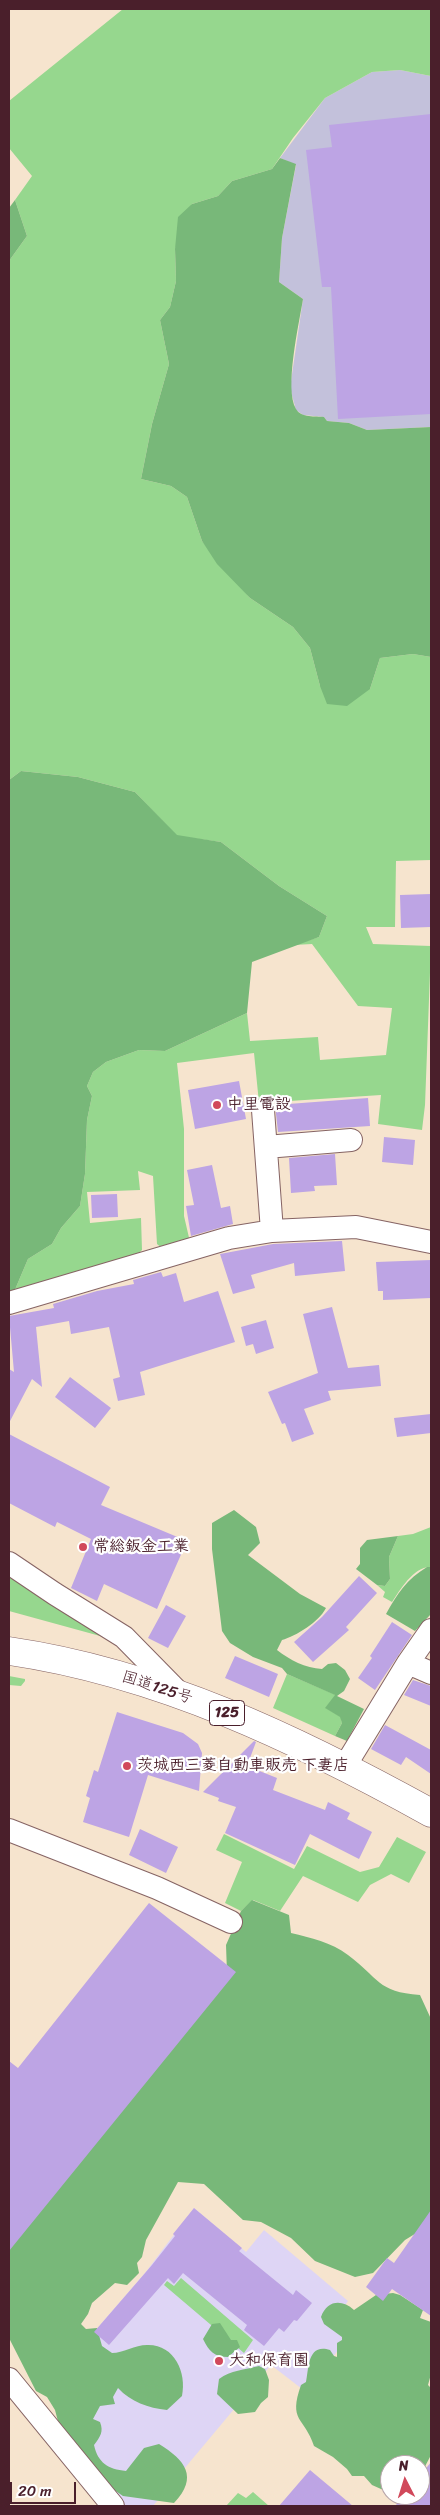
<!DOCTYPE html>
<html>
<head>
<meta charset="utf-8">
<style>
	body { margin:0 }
	#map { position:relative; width:440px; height:2515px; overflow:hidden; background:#f6e4ce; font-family:Sriracha,sans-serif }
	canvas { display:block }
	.frame { position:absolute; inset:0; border:10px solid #4a1f2b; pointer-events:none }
	.north { position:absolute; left:380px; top:2455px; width:50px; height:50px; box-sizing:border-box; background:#fff; border:1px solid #b7a5aa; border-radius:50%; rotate:355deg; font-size:14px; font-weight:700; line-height:20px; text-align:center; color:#4a1f2b }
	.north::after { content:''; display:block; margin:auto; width:18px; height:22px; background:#d1495b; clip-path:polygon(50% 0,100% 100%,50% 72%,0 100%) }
	.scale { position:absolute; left:10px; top:2482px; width:66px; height:22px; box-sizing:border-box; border:2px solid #4a1f2b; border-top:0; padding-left:6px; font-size:15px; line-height:18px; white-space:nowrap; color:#4a1f2b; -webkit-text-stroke:4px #fff; paint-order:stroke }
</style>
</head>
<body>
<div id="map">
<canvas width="440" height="2515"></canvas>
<div class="frame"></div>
<div class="north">N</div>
<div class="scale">20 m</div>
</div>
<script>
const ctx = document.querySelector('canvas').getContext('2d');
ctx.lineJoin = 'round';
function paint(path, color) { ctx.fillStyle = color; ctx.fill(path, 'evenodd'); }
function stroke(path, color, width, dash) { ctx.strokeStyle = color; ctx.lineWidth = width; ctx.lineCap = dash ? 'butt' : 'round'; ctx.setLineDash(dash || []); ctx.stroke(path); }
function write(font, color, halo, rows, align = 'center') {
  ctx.font = font + ' Sriracha,"Klee One",sans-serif'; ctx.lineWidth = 4.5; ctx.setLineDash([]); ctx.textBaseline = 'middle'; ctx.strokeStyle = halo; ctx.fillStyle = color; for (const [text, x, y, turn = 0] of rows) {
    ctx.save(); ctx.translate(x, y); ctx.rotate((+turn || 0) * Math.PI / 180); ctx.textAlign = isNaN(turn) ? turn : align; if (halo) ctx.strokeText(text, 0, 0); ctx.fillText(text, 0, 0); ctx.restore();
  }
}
const built = new Path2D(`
	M194,2208l52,44 18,-22 84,71 -16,23 17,12 -43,56 -35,-27 -118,141h-33l-52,-64 20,-103 57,-66z`);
const industrial = new Path2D(`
	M400,70l31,6v351l-64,3 -18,-7 -22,-2 -3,-4 -21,-2 -7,-5 -6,-22 13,-89 -24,-17 3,-44 14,-73 -16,-7 45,-60 47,-26z`);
const green = new Path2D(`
	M123,9h308v67l-31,-6 -28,2 -47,26 -32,40 -21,31 -40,12 -14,15 -26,8 -17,45 1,32 -6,26 -10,13 9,44 -17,60 -11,55 30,7 16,11 15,44 48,57 43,29 17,21 10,38 50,3 10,-31 33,-4 18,3v203l-35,1 -1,66h-29l7,17 58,2 -6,159 -3,25 -44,-6 3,-29 -122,8 -5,-50 -77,10 7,66v87l6,26 -27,7 -6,-5 -4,-68 -15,-5 2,19 -53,2 3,31 51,-5 1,32 -8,8 -120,34 14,-33 24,-15 9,-16 19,-22 5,-32 2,-54 5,-24 -5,-10 6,-14 13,-10 33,-12 26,1 82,-38 3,28 68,-4 2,23 66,-5 6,-47 -34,-2 -46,-62 -18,1 25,-8 8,-21 -48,-30 -58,-44 -44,-6 -42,-44 -57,-15 -57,-6 -12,9v-519l18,-25 -12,-36 17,-24 -23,-28v-47z
	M431,1527v40c-17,-1 -31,23 -39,35l-9,-5 2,-5 -8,-7 8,1 5,-7 -1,-22 9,-21 15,-2z
	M9,1575l113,67 -113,-31z
	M287,1674l49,21 -10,13 15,9 1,6 -7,13 -62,-28z
	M9,1676l16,3v2l-4,5 -12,-1z
	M224,1834l70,35 13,-23 53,26 19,-5 18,-30 29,15 -17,31 -18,-9 -21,11 -12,17 -55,-26 -23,35 -27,-11 -12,11 -16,-8 17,-41 -26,-12z
	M181,2278l72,62 -9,13 -80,-68 3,-4 7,5z
	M253,2492l16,14h-43l12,-13 8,5z`);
const forest = new Path2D(`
	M280,158l16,6 -14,74 -3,44 24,17c-4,25 -19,90 -7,110 5,9 20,7 28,8l3,4 22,2 18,7 64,-3v230l-18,-3 -33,4 -10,31 -23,17 -20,-2 -7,-18 -10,-38 -17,-21 -43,-29 -33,-34 -15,-23 -15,-44 -16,-11 -30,-7 11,-55 17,-60 -9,-44 10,-13 6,-26 -1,-32 3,-32 14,-13 26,-8 14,-15 40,-12z
	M15,200l12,36 -18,25v-53z
	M21,771l57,6 57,15 42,43 44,7 58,44 48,30 -8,21 -67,25 -5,51 -82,38 -26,-1 -33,12 -13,10 -6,14 5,10 -5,24 -2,54 -5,32 -19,22 -9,16 -24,15 -14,33 -5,3v-515z
	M234,1510l22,17 4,16 -12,12 52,39 26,14c-7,14 -30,28 -44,32l-5,10c13,10 28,18 45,19l6,-5 8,-1 9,7 5,9 -6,12 -7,5 27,13 -17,32 -12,-5 7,-13 -2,-6 -15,-9 10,-13 -48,-21 -5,-6 -29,-11 -23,-14 -8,-12 -10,-82v-26z
	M398,1536l-9,21 1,22 -5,7 -8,-1 -21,-16 4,-5v-16l7,-8z
	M427,1567h4v47l-16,17 -29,-17c11,-20 21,-35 41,-47z
	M252,1900l37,15 2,18c20,5 40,9 57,22 31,23 29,37 72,40l11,24v205l-26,16 -32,33 -18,4 -40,-16 -24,-23 -30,-16 -18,-2 -39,-36 -26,-2 -32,58 -4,17 -5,6 2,10 -12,12 -12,-2 -23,20 -4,11 -7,10 5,5 11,-1 5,18 10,7c11,0 23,-8 35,-8 27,-1 40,27 35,51l-15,14c-19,-2 -36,-8 -49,-22l-5,9 2,7 -15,2 -7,13 7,3c4,10 0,15 -6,23 4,18 14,24 32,26l18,-23 15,-4c26,16 40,33 15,59l-51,-7 -25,-17 -38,-50 -5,-19 -8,-13 -11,-6 -27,-53v-96l18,-29 200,-240 -1,-28 15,-34z
	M393,2293l7,2 23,15 -3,8 11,4v52l-3,11 3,3v67l-11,21v-11h-30v28l-18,-8 -8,-9h-12l-5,-7 -14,-12 -19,-11c-10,-30 -26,-24 -13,-61l5,-3c3,-13 1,-39 24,-32l4,6 3,1v-14l5,-3v-3l-18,-13 -3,-7c6,-17 21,-18 33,-7l22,-15z
	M220,2323l11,17h6l3,7 -12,10c-14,0 -19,-6 -25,-18l9,-15z
	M259,2366l6,3 4,11 -1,17 -7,6 -6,9 -17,2 -21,-20 2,-15c12,-9 25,-9 40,-13z`);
const building = new Path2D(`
	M431,114v300l-93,5 -7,-132h-9l-16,-137 26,-3 -3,-22z
	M431,894v33l-30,1 -1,-33z
	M239,1081l7,38 -51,10 -7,-39z
	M368,1098l2,28 -92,6 -3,-27z
	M384,1137l31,3 -2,25 -31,-3z
	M335,1154l2,31 -23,1 1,5 -24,2 -2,-35z
	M212,1165l9,43 9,-2 3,18 -42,12 -5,-30 8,-1 -7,-35z
	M117,1194l1,23 -26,1 -1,-23z
	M342,1241l3,30 -50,5 -1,-13 -43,12 4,13 -22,6 -13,-40 53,-10z
	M431,1260v38l-48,2v-9h-5l-2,-29z
	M161,1272l2,5 13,-4 8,29 34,-11 17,51 -95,30 5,23 -27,6 -5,-22 7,-2 -11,-50 -38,7 -2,-13 -33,6 6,60 -10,-8 -23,44v-54l5,3 -5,-56 45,-8 -1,-4 44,-13 37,-7 -1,-4z
	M332,1307l16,61 31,-3 2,21 -53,5 3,9 -27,9 10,25 -22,8 -7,-19 -3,1 -14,-32 50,-19 -15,-59z
	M266,1320l8,28 -18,6 -3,-10 -7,2 -5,-19z
	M70,1377l41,31 -16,20 -40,-31z
	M431,1414v19l-34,4 -3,-19z
	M9,1434l101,53 -9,18 86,36 -30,68 -53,-25 -7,17 -26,-13 20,-49 -34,-17 -2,5 -46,-24z
	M359,1576l18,17 -31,34 3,3 -36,32 -19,-20 28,-25z
	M166,1605l20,11 -18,32 -20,-10z
	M392,1622l20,13 -37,55 -17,-12 14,-20 -2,-2z
	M235,1656l43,18 -9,23 -44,-19z
	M413,1680l18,6v20l-27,-11z
	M117,1712l66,21 15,11 4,9 -3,38 -51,-16 -19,62 -46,-15 7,-24 -4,-2 8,-26 4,2z
	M385,1725l46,25v24l-25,-17 -5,8 -30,-16z
	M254,1741l2,1 -9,24 30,12 -4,12 52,20 3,-8 22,11 -3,6 25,13 -13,27 -49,-25 -15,31 -70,-32 11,-26 -18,-6 1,-3 -16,-6z
	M140,1829l38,18 -12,26 -37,-18z
	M149,1903l87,69 -227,279v-190l9,7z
	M194,2208l48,40 -3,3 54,44 3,-5 16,13 -15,18 -3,-1 -10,12 -5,-4 -15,18 -20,-16 3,-5 -64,-52 -9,11 -6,-6 -59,67 -15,-13 58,-67 23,-29 -2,-2z
	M431,2210v106l-39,-27 -9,12 -17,-14 21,-29 7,5z
	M431,2462v44h-36l10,-11h15v-19z
	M310,2470l43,36h-74z`);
const minor = new Path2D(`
	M263,1110l9,121
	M266,1147l85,-7
	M9,1303l220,-65 43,-7 84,-4 75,15
	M9,1563l46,31 69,43 54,55
	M408,1663l23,10
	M345,1766l63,-103 23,-33
	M9,1830l148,58 74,34
	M9,2379l104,127`);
const highway = new Path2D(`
	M9,1651c151,22 290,89 422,162`);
const markers = [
	[217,1105,5,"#d1495b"],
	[83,1547,5,"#d1495b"],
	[127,1766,5,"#d1495b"],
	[219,2361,5,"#d1495b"]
];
const shields = [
	[227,1713,35]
];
const shieldNames = [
	["125",227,1713]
];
const poiNames = [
	["中里電設",227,1105],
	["常総鈑金工業",93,1547],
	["茨城西三菱自動車販売 下妻店",137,1766],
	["大和保育園",229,2361]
];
const streetNames = [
	["国道125号",157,1688,18]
];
paint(built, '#ded5f5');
paint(industrial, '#c3c1db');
paint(green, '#96d78e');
paint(forest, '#78b879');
paint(building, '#bda4e4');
stroke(minor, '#866464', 24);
stroke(highway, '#866464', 29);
stroke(minor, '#fff', 22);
stroke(highway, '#fff', 28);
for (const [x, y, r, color] of markers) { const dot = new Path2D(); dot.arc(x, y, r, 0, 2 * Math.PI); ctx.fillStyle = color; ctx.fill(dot); stroke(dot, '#fff', 2); }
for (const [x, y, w] of shields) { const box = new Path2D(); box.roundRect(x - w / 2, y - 12.5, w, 25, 4); ctx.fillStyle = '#fff'; ctx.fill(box); stroke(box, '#4a1f2b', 1); }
write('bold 15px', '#4a1f2b', null, shieldNames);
write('bold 16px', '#4a1f2b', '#fff', poiNames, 'left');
write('16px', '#4a1f2b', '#fff', streetNames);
</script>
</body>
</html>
